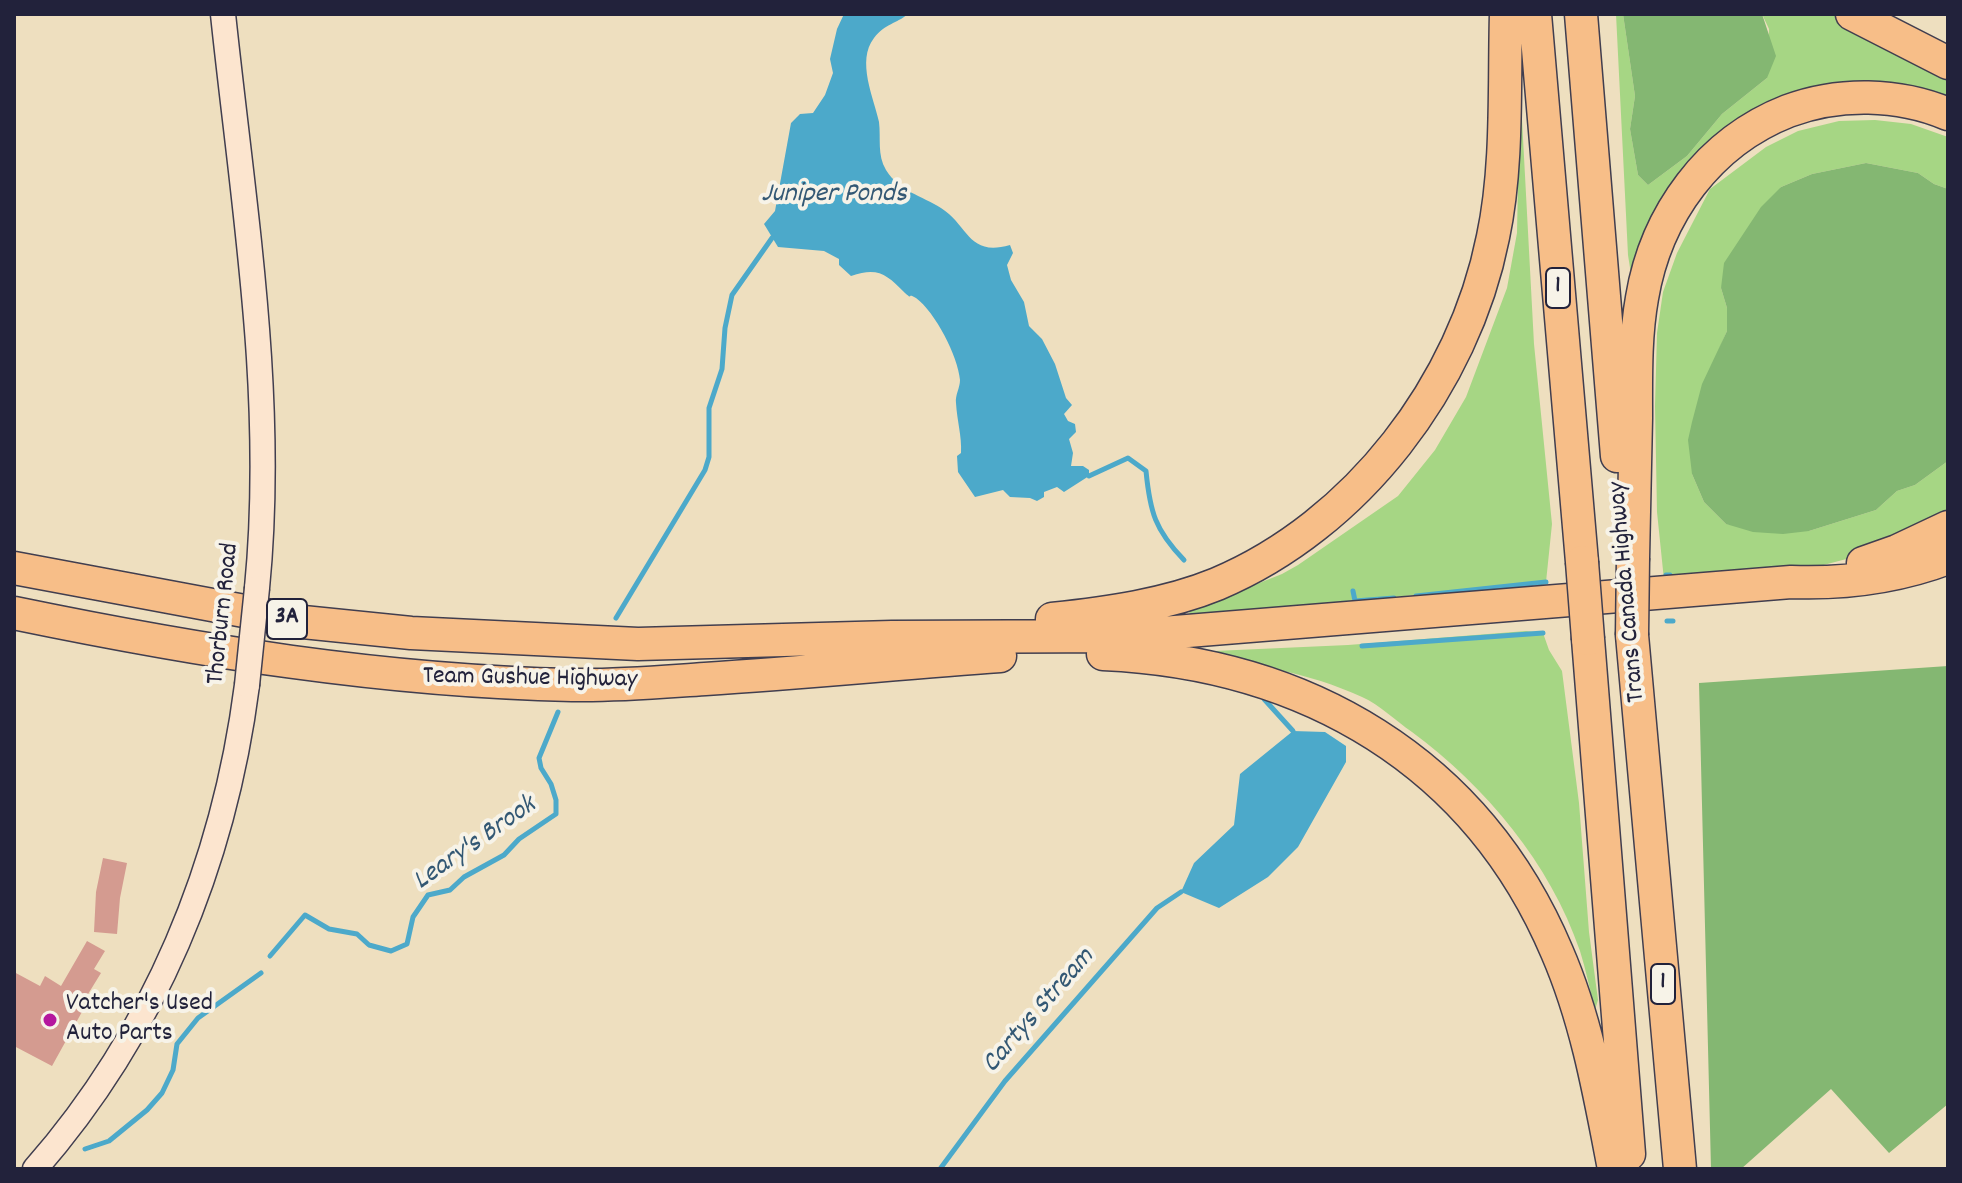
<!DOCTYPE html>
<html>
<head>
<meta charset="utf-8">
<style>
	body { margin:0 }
	#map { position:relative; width:1962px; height:1183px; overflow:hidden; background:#eedfbf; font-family:Dekko,sans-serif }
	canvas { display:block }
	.frame { position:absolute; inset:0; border:16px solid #22223b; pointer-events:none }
</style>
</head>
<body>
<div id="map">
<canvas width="1962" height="1183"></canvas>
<div class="frame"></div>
</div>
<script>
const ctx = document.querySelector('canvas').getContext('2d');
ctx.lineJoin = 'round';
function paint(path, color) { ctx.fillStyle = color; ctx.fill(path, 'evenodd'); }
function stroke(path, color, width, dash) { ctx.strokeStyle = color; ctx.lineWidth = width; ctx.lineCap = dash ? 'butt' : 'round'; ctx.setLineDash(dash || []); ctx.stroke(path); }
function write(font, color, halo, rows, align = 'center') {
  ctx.font = font + ' Dekko,sans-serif'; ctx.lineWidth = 8; ctx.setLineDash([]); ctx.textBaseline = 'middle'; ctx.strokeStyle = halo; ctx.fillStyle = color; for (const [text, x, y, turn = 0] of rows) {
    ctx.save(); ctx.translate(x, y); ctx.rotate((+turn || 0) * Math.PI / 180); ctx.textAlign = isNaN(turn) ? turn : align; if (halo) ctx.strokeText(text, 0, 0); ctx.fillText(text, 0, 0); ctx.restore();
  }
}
const green = new Path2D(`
	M1616,14h7l12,82 -5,33 8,46 10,10 39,-29 35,-42 45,-36 2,-49 -7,-15h72l114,58v26l-185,8 -130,181 -5,-32z
	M1520,82l14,262 18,180 -6,58 -354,35 -3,-4 2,-3 91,-36 16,-9 100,-69 37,-46 31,-53 41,-109 10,-55z
	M1875,120l36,4 37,13v52l-14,-5 -16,-11 -52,-10 -54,11 -31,13 -60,101 6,20v23l-10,23 -25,120 12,28 22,22 83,7 67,-21 21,-19 18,-6 33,-24v59l-75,32 -76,20 -133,8 -7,-68 -2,-106 2,-73 6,-41 14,-39 33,-64 56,-42 32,-16 41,-10z
	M1526,631l17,2 6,17 13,21 17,132 10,129 9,68 -3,10c-5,-20 -9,-40 -15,-59 -30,-88 -94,-164 -168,-219 -16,-11 -32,-27 -50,-35 -54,-25 -112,-33 -170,-45l156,-7z`);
const forest = new Path2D(`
	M1623,14h139l14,42 -9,22 -45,36 -35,42 -39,29 -10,-10 -8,-46 5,-33z
	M1866,163l52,10 16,11 14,5v272l-33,24 -18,6 -21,19 -67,21 -26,3 -30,-2 -27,-8 -22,-22 -12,-28 -4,-34 4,-18 10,-38 25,-53v-23l-6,-20 3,-25 37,-56 20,-20 31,-13z
	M1948,666v438l-59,49 -58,-64 -90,80h-30l-12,-486z`);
const water = new Path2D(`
	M844,14h64c-12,10 -22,9 -34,24 -18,23 0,60 5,84 2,16 -2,33 7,48 13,21 36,26 55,38 28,18 27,49 69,37l3,8 -6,12 4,15 13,22 5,24 13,13 13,25 11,34 6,7 -8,9 4,7 7,3 1,8 -7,7 4,14 -2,13h12l6,4v6l-25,16 -7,-5 -13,5v5l-7,4 -7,-3 -20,-1 -7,-7 -28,7 -17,-25 -1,-16 4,-3c1,-17 -4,-32 -5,-50 -1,-8 4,-15 4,-23 -2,-24 -25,-68 -44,-82 -10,-6 -2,3 -11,-5 -19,-19 -27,-26 -54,-17l-12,-11v-6l-15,-8 -46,-4 -14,-23 11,-13 16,-88 9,-9 13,-1 12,-18 8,-22 -3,-14 7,-30z
	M1293,731l32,1 21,14v16l-48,85 -30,30 -49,31 -38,-16 13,-29 40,-38 6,-51z`);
const stream = new Path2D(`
	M1089,476l39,-18 18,13c4,41 9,59 38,89
	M1666,575h4
	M1353,591l2,10 39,-3
	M1416,596l130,-14
	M616,618l89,-148 4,-13v-49l13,-39 3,-41 7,-33 40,-57
	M1667,621h6
	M1362,646l181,-13
	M1264,699l29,32
	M270,956l35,-41 24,14 28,5 12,11 22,6 16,-7 6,-27 15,-22 22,-5 14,-13 40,-22 15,-16 37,-25v-14l-5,-16 -10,-16 -2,-10 19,-46
	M85,1149l24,-8 38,-31 15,-17 11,-23 4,-26 21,-26 63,-45
	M940,1169l65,-88 152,-173 24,-16`);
const building = new Path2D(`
	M103,858l24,5 -7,35 -3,36 -23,-2 2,-40z
	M87,941l18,10 -11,18 7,4 -16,26 3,2 -36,65 -38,-20v-74l26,14 5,-10 16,10z`);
const secondary = new Path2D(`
	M223,14c20,190 53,382 34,574
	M35,1169c120,-137 189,-305 212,-484`);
const motorway = new Path2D(`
	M1535,14l47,548
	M1581,14l36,442
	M1852,14l96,49
	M1633,558c1,-47 2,-93 3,-140 0,-40 -1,-81 6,-120 14,-84 67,-156 146,-187 51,-19 110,-18 160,3
	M1863,563l34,-12 51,-24
	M14,568l289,54 108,11 227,11 254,-7 234,-1 665,-54c53,2 107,-5 157,-24
	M14,613c184,38 369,68 558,72 44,1 88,-3 133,-6 98,-6 197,-16 295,-23
	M1052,619c55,-6 114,-14 165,-35 140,-59 247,-200 276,-347 15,-70 11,-151 13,-223
	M1632,635l48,534
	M1588,639l41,515
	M1103,654c203,9 373,107 454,298 30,69 43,144 57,217`);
const secondaryBridge = new Path2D(`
	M247,685l10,-97`);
const motorwayBridge = new Path2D(`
	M1582,562l6,77
	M1632,635l1,-77`);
const markers = [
	[50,1020,8,"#b5179e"]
];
const shields = [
	[1558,288,24],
	[287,619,40],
	[1663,984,24]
];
const shieldNames = [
	["1",1558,288],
	["3A",287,619],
	["1",1663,984]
];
const streetNames = [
	["Trans Canada Highway",1629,592,-95],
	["Thorburn Road",225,614,-84],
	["Team Gushue Highway",530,680,1]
];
const poiNames = [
	["Vatcher's Used",66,1005],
	["Auto Parts",66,1035]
];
const waterNames = [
	["Juniper Ponds",834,196],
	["Leary's Brook",476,845,-35],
	["Cartys Stream",1040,1012,-49]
];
paint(green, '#a6d684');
paint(forest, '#84b772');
paint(water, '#4ca9ca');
stroke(stream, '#4ca9ca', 5);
paint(building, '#d49b90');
stroke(secondary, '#413e4f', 27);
stroke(motorway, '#413e4f', 35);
stroke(secondary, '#fce5cf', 24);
stroke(motorway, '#f7be88', 32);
stroke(secondaryBridge, '#413e4f', 27, []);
stroke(motorwayBridge, '#413e4f', 35, []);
stroke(secondaryBridge, '#fce5cf', 24);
stroke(motorwayBridge, '#f7be88', 32);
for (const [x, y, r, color] of markers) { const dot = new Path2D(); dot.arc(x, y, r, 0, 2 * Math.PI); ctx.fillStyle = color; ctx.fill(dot); stroke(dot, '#f7f3e8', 3); }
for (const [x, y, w] of shields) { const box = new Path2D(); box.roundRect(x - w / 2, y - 20, w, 40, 6); ctx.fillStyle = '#f7f3e8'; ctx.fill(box); stroke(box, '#22223b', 2); }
write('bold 24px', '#22223b', null, shieldNames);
write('26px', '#22223b', '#f7f3e8', streetNames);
write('26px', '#22223b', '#f7f3e8', poiNames, 'left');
write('italic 28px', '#335874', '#f7f3e8', waterNames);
</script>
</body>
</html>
